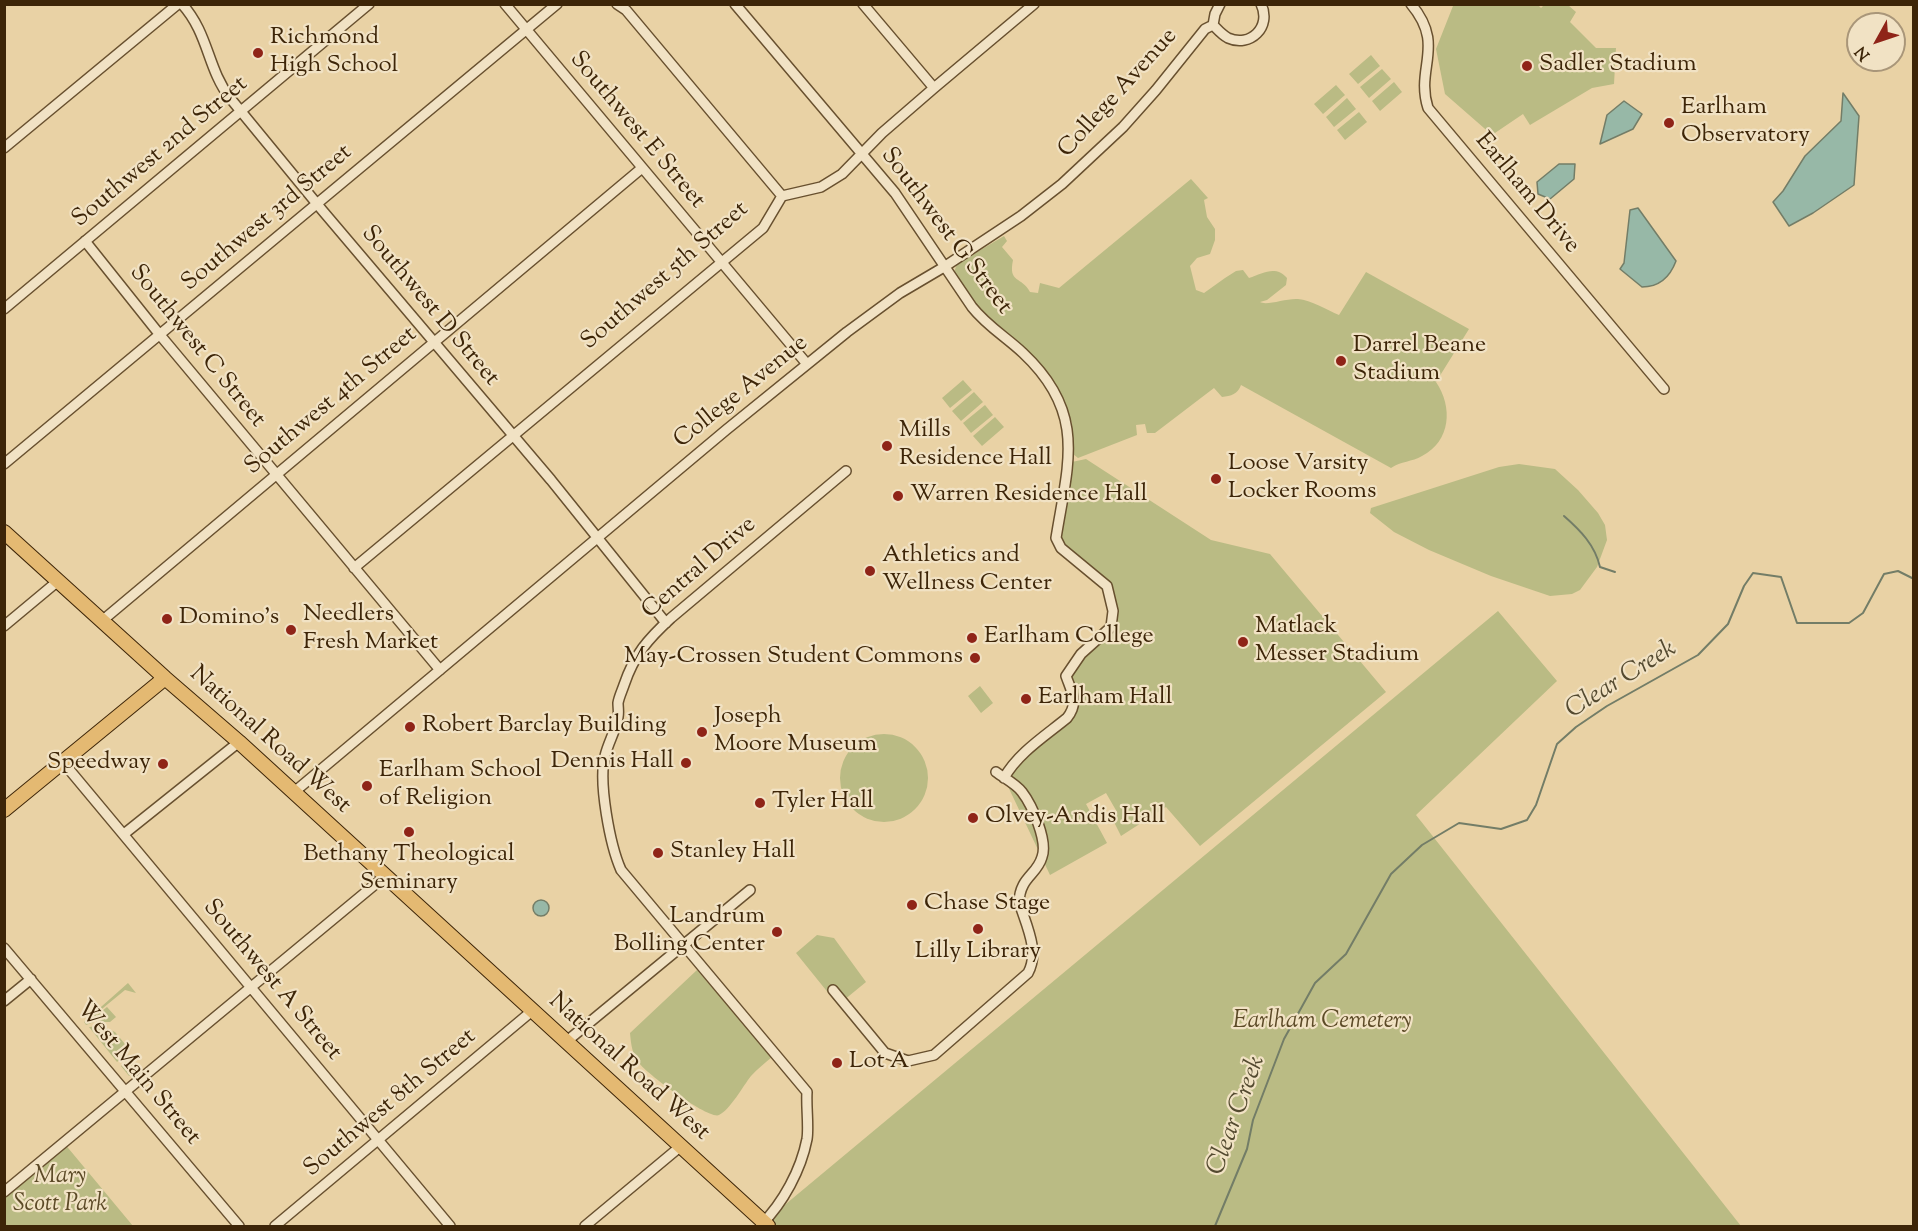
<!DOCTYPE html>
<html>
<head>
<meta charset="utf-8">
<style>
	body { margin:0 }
	#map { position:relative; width:1918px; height:1231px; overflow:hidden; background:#e9d2a5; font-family:"Sorts Mill Goudy",serif }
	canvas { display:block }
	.frame { position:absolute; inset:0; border:6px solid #3d2508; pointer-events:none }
	.north { position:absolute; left:1846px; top:12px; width:60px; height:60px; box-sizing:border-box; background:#f1e2c4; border:2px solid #a99679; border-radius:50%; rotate:230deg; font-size:16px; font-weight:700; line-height:24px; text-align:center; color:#3d2508 }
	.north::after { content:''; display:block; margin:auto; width:21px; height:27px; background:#8f2418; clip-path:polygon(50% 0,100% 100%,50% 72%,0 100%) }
</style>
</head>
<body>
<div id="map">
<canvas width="1918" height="1231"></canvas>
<div class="frame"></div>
<div class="north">N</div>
</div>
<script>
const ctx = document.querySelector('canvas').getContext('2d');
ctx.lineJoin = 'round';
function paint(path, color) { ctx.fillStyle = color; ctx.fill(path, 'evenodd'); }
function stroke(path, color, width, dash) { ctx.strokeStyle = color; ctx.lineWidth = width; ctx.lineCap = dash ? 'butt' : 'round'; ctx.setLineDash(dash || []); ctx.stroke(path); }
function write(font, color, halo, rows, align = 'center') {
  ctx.font = font + ' "Sorts Mill Goudy",serif'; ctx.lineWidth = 4.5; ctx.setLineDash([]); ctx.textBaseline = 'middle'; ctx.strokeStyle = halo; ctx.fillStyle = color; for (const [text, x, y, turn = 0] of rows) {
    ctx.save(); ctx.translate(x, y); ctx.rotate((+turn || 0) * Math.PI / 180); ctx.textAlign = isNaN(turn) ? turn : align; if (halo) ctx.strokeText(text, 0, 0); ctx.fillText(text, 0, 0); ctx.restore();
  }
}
const green = new Path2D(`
	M1537,4l4,4 3,-3h24l8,7 -6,10 26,26h20l-2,36 -22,4 -62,37 -7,-11 -31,21 -47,-41 -9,-45 17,-43 3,-1z
	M1371,55l9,11 -22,18 -9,-10z
	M1382,69l9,10 -22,19 -9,-11z
	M1394,82l8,10 -22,19 -8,-10z
	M1336,85l9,10 -22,19 -9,-10z
	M1347,98l9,11 -22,18 -8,-10z
	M1359,112l8,10 -22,18 -8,-10z
	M1191,179l17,19 -4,2 3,17 8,12v11l-5,14 -13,4 -7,8 6,24 8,3 21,-15 11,-7 7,-1 6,8c14,-5 27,-13 38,0l-1,7 -19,15 -7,2c7,4 26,-4 38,-3 13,1 29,11 41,16l27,-43 103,57 -33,53c17,25 15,59 -14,74 -10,6 -21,5 -31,12l-150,-83c-3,9 -10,11 -19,12l-8,-9 -59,45h-8l-2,-9 -9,1 1,10 -59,23 -5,-4 -1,-31 -15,-35 -8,-11 -56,-52 -20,-23 -16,-24 -3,-6 3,-8 47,-28 3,5 -5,6 11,13c-5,24 9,16 17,32l8,1 2,-10 19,5z
	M963,380l9,10 -22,18 -8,-10z
	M974,392l9,10 -22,19 -9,-10z
	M985,405l8,10 -22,18 -8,-10z
	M995,417l9,10 -22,19 -9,-10z
	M1086,459l125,81 59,14 116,138 -186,154 -34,-39 -45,29 -10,-20 6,-4 -11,-19 -20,11 21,39 -57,32 -46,-97 68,-66 -6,-36 45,-49 -4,-41 -51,-48 11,-75z
	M1519,464l36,5 23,21 20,23 7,12 2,15 -10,27 -17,23 -8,4 -22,2 -59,-20 -62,-26 -35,-18 -24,-19 1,-5 128,-41z
	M1498,611l59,70 -141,134 325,411h-973l-5,-3z
	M980,686l13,17 -12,10 -13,-17z
	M840 778a44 44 0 1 1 88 0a44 44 0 1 1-88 0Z
	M817,935l17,3 32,44 -28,23 -42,-52z
	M697,970l75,87c-7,6 -15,12 -21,19 -8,10 -21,34 -32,39 -10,5 -72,-41 -80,-52 -7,-9 -8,-19 -9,-30z
	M128,983l8,10 -11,-3 -28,23 -3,9 -8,3 -2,-3z
	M107,1007l9,10 -6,5h-14l1,-7z
	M101,1026l14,6 10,12 -5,5 5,6 -8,7 -28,-35z
	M129,1059l9,10 -9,7 -8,-10z
	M64,1143l69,83h-128v-34z`);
const water = new Path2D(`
	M1843,93l16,23 -5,69 -41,28 -24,13 -16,-24 10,-11 22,-35 36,-35z
	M1624,101l18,13 -9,15 -33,15 7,-29z
	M1559,164h16l-1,15 -24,20 -12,-5 -1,-12z
	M1638,208l38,53c-6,16 -16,26 -34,26l-22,-18 4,-6 6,-53z
	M533 908a8 8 0 1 1 16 0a8 8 0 1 1-16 0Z`);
const stream = new Path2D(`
	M1564,516c16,14 31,29 36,51l15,5
	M1215,1226l32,-77 6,-29 31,-81 31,-56 31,-29 45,-80 31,-29 37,-22 42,6 26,-9 9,-15 21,-61 19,-17 31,-21 91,-51 30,-31 16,-38 9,-13 28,4 16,46h52l14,-10 21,-39 14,-3 16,8`);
const minor = new Path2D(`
	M182,4c27,30 25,64 48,94l92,112 229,270 115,143
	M505,4l302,360
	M617,4l9,6 156,186
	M735,4l160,189 77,114c15,19 34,30 51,46 64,60 45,110 33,185l5,10 46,38 6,25 -2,16 -30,27 -15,22c6,17 13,27 1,42 -22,18 -49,35 -63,60
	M863,4l71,84
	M1220,4l-5,10 -2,11c4,4 9,10 15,13 22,10 44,-11 33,-34
	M1411,4c35,42 4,63 17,104l236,281
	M4,148l174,-144
	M85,241l75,94 280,335
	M4,309l365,-305
	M4,464l553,-460
	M354,568l409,-340 19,-32 39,-9 21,-13 40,-41 52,-45 100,-84
	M103,620l539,-452
	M4,626l54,-45
	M62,761l388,465
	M293,793l433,-363 121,-98 53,-39 44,-26 77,-51 41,-32 61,-57 33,-37 49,-61 8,-4
	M124,834l115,-92
	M4,948l235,278
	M833,990l52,63 23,8 26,-6 94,-82c12,-22 -2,-48 -9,-71 1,-25 18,-27 23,-45 6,-16 -10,-52 -20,-65 -6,-8 -18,-14 -26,-20
	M4,1001l27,-22
	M567,1041l183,-151
	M4,1192l380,-315
	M761,1225c22,-22 40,-55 46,-86 2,-12 -1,-33 0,-47l-186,-222c-11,-25 -23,-88 -16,-114 3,-13 11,-26 13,-39 1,-5 0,-10 0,-14 1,-6 4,-12 6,-18 10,-30 24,-46 47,-67l175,-147
	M275,1226l257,-215
	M585,1226l96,-80`);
const primary = new Path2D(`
	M4,532l161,146 74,64 529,484
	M4,810l161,-132`);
const markers = [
	[258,53,6,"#8f2418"],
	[1527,66,6,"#8f2418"],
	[1669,123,6,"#8f2418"],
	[1341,361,6,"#8f2418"],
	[887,446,6,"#8f2418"],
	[1216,479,6,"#8f2418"],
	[898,496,6,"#8f2418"],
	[870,571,6,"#8f2418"],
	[167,619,6,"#8f2418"],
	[291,630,6,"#8f2418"],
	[972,638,6,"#8f2418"],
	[1243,642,6,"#8f2418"],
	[975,658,6,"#8f2418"],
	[1026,699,6,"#8f2418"],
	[410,727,6,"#8f2418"],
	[702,732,6,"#8f2418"],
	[686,763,6,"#8f2418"],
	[163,764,6,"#8f2418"],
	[367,786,6,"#8f2418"],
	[760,803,6,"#8f2418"],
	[973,818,6,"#8f2418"],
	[409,832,6,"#8f2418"],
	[658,853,6,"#8f2418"],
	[912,905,6,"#8f2418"],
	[978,929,6,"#8f2418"],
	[777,932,6,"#8f2418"],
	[837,1063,6,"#8f2418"]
];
const poiNames = [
	["Richmond",270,39],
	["High School",270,67],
	["Sadler Stadium",1539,66],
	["Earlham",1681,109],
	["Observatory",1681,137],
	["Darrel Beane",1353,347],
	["Stadium",1353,375],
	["Mills",899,432],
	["Residence Hall",899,460],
	["Loose Varsity",1228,465],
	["Locker Rooms",1228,493],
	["Warren Residence Hall",910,496],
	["Athletics and",882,557],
	["Wellness Center",882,585],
	["Needlers",303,616],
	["Fresh Market",303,644],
	["Domino's",179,619],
	["Matlack",1255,628],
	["Messer Stadium",1255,656],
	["Earlham College",984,638],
	["May-Crossen Student Commons",963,658,"right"],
	["Earlham Hall",1038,699],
	["Joseph",714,718],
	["Moore Museum",714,746],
	["Robert Barclay Building",422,727],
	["Dennis Hall",674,763,"right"],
	["Speedway",151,764,"right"],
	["Earlham School",379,772],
	["of Religion",379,800],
	["Tyler Hall",772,803],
	["Olvey-Andis Hall",985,818],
	["Stanley Hall",670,853],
	["Bethany Theological",409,856,"center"],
	["Seminary",409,884,"center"],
	["Chase Stage",924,905],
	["Landrum",765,918,"right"],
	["Bolling Center",765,946,"right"],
	["Lilly Library",978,953,"center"],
	["Lot A",849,1063]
];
const streetNames = [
	["College Avenue",1119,94,-48],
	["Southwest E Street",636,131,50],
	["Southwest 2nd Street",161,153,-40],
	["Earlham Drive",1526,194,50],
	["Southwest 3rd Street",268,219,-40],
	["Southwest G Street",945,232,53],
	["Southwest 5th Street",666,277,-41],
	["Southwest D Street",429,307,50],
	["Southwest C Street",196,347,51],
	["College Avenue",742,393,-39],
	["Southwest 4th Street",332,402,-40],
	["Central Drive",700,569,-41],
	["National Road West",269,741,42],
	["Southwest A Street",271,981,50],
	["National Road West",628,1068,42],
	["West Main Street",137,1074,50],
	["Southwest 8th Street",391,1104,-40]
];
const parkNames = [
	["Earlham Cemetery",1322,1023],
	["Mary",60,1178],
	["Scott Park",60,1206]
];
const waterNames = [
	["Clear Creek",1622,681,-32],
	["Clear Creek",1238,1116,-70]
];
paint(green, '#babb84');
paint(water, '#97b8a7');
stroke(water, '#737d67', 1.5);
stroke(stream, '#737d67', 2);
stroke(minor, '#68502f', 12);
stroke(primary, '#3d2508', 16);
stroke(minor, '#f1e2c4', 9);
stroke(primary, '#e4b972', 14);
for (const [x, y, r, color] of markers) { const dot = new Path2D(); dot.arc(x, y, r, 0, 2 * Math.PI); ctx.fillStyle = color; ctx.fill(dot); stroke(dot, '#f1e2c4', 2); }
write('24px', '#3d2508', '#f1e2c4', poiNames, 'left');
write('24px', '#3d2508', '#f1e2c4', streetNames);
write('italic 24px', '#5c4a27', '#f1e2c4', parkNames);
write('italic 26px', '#544a30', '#f1e2c4', waterNames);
</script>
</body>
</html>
